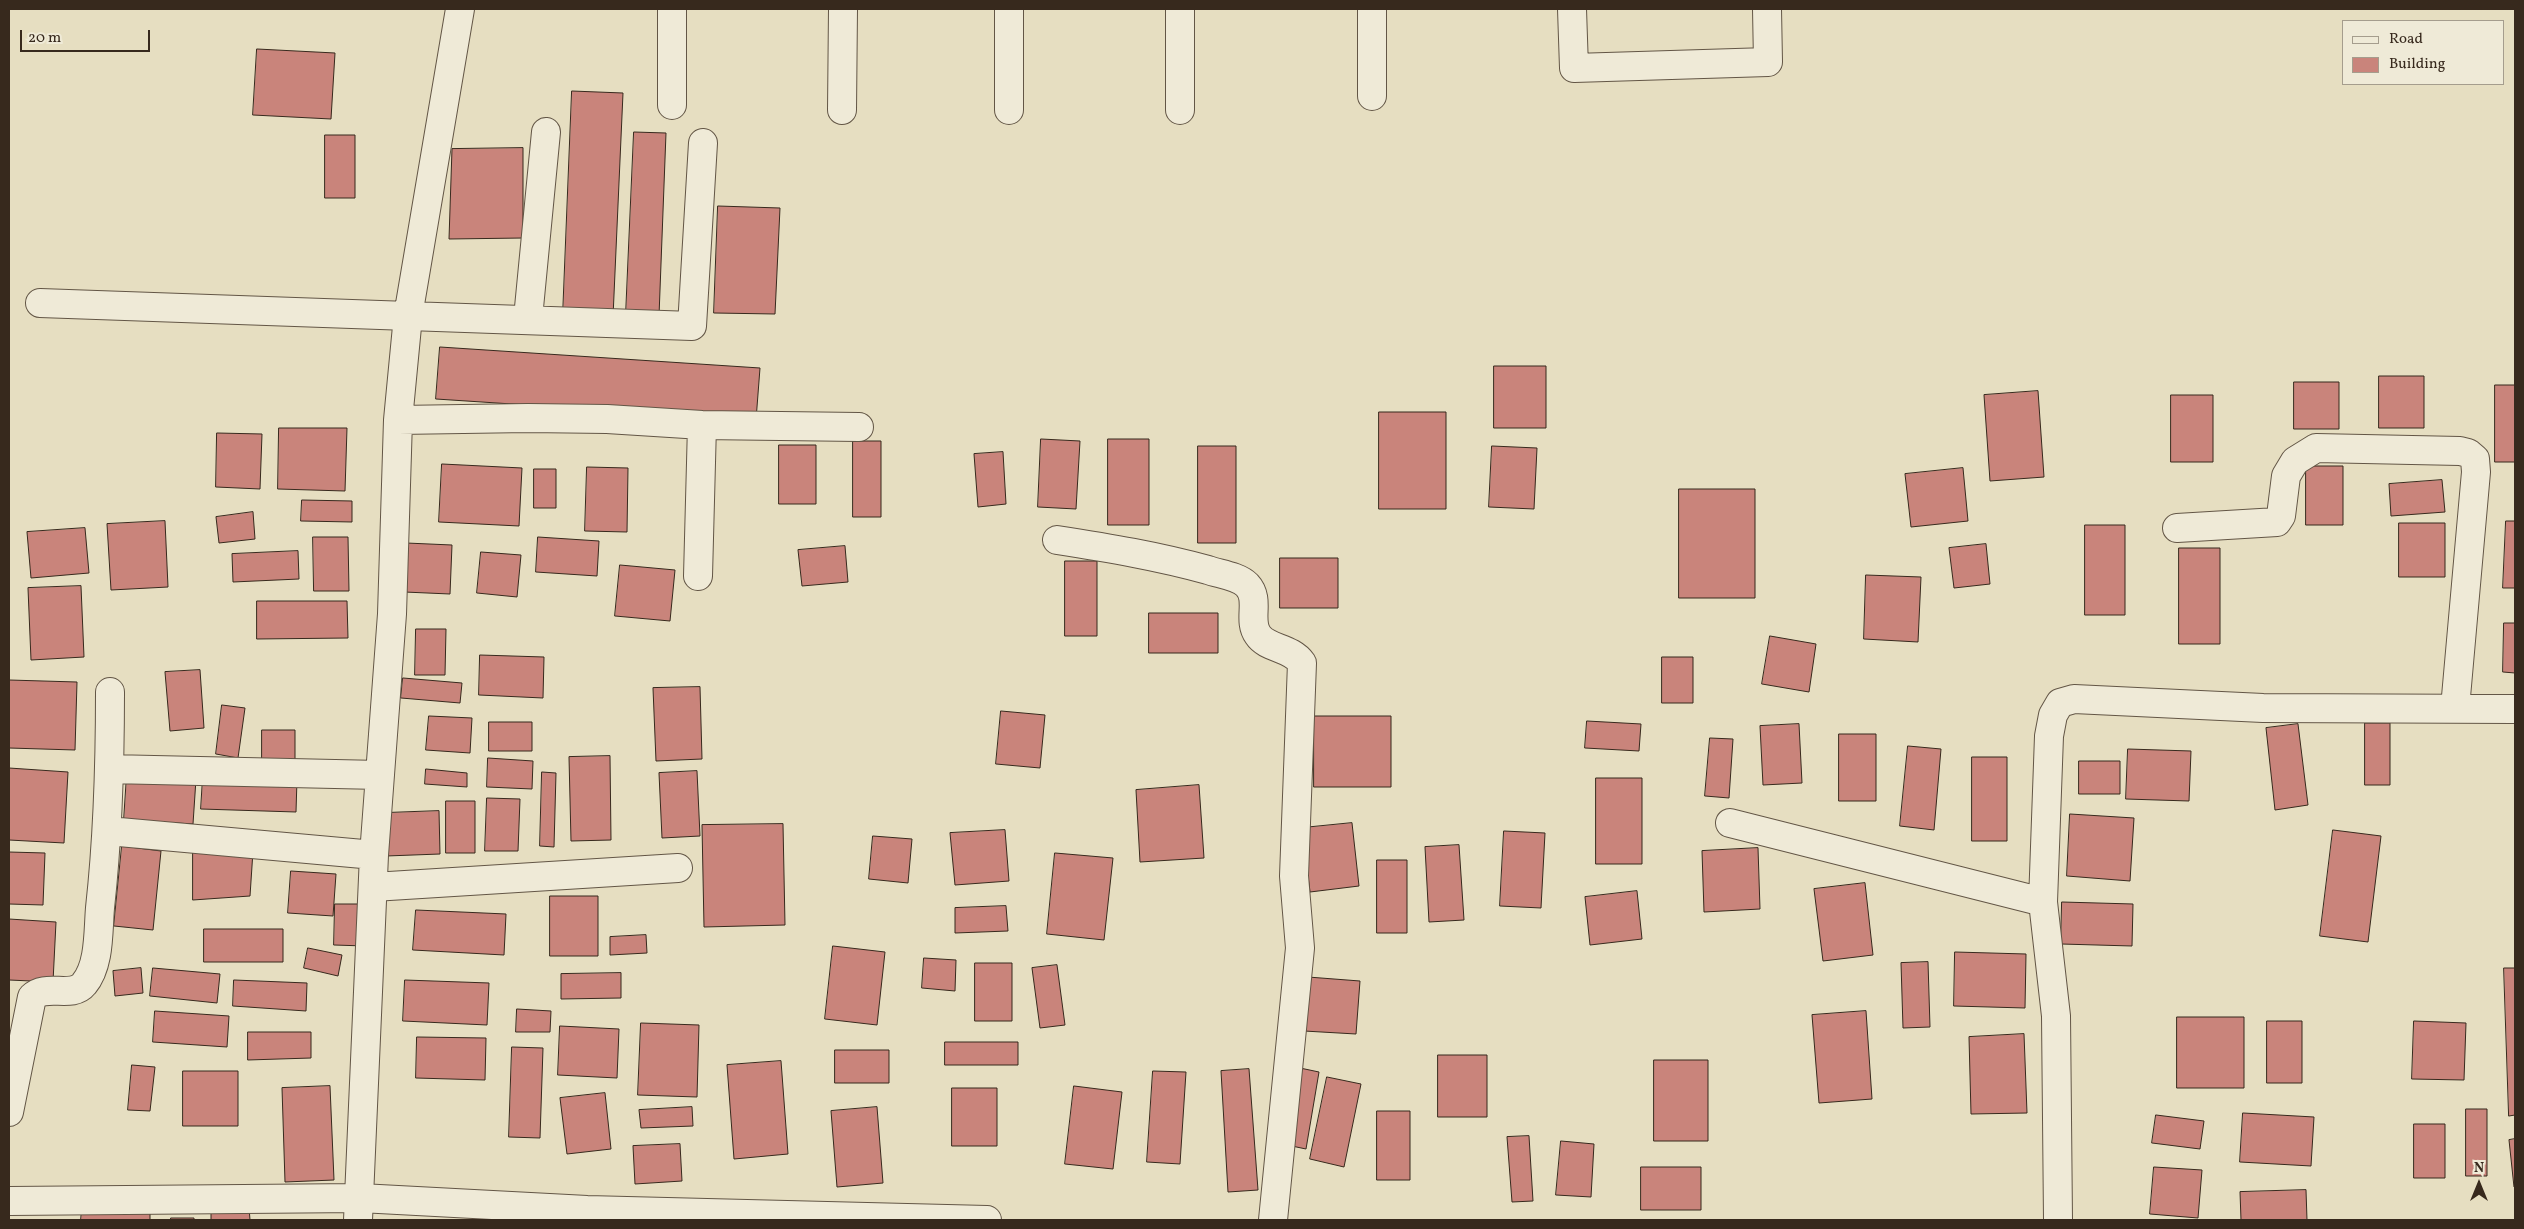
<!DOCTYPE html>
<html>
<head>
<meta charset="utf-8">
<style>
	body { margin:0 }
	#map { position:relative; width:2524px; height:1229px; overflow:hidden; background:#e6dec1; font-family:Vollkorn,serif }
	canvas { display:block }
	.frame { position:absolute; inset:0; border:10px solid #37291d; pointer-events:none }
	.legend { position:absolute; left:2342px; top:20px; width:162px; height:65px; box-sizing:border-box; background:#efead7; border:1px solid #a59d8d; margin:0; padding:6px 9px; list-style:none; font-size:15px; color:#37291d }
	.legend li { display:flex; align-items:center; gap:10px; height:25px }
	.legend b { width:25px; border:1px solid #a59d8d }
	.north { position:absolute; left:2454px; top:1159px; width:50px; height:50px; -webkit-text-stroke:4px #efead7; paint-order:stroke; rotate:0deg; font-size:14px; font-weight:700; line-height:20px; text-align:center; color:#37291d }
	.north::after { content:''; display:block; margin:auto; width:18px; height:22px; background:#37291d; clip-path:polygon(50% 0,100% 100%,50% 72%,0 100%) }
	.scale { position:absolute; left:20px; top:30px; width:130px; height:22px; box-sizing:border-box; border:2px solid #37291d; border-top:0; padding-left:6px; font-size:15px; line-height:18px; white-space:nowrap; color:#37291d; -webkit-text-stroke:4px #efead7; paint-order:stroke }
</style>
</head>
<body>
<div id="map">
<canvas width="2524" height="1229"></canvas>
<div class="frame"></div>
<ul class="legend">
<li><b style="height:6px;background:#efead7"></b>Road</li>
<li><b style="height:14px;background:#c9847b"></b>Building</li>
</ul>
<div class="north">N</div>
<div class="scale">20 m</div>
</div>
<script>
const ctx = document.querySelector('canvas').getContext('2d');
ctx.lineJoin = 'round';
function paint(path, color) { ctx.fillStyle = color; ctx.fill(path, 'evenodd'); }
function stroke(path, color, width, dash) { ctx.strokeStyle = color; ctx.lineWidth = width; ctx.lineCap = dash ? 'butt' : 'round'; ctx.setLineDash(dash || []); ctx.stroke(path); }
const building = new Path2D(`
	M257,49l78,4 -4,66 -78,-4z
	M572,91l51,2 -10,224 -50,-2z
	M634,132l32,1 -7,183 -33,-2z
	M325,135h30v63h-30z
	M523,148v90l-74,1 3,-90z
	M718,206l62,2 -5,106 -61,-1z
	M440,347l320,21 -4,52 -320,-21z
	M1494,366h52v62h-52z
	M2379,376h45v52h-45z
	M2294,382h45v47h-45z
	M2495,385h20v77h-20z
	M2038,391l6,86 -54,4 -6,-86z
	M2171,395h42v67h-42z
	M1379,412h67v97h-67z
	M279,428h68l-2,63 -67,-2z
	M217,433l45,1 -2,55 -44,-2z
	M1041,439l39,2 -4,68 -38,-2z
	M1108,439h41v86h-41z
	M853,441h28v76h-28z
	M779,445h37v59h-37z
	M1198,446h38v97h-38z
	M1492,446l45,2 -3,61 -45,-2z
	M1003,452l3,52 -28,3 -4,-53z
	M442,464l80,4 -3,58 -80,-4z
	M2306,466h37v59h-37z
	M587,467l41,1 -1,64 -42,-1z
	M1963,468l5,53 -57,6 -6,-53z
	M534,469h22v39h-22z
	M2442,480l3,32 -54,4 -2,-32z
	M1679,489h76v109h-76z
	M302,500l50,1v21l-51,-1z
	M253,512l2,27 -36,4 -3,-26z
	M165,521l3,66 -57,3 -4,-66z
	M2506,521h9v67h-12z
	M2399,523h46v54h-46z
	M2085,525h40v90h-40z
	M85,528l4,45 -58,5 -4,-46z
	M313,537h35l1,54h-35z
	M538,537l61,4 -2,35 -61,-4z
	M406,543l46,2 -2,49 -46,-2z
	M1986,544l4,40 -36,4 -5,-40z
	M845,546l3,36 -46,4 -4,-36z
	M2179,548h41v96h-41z
	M298,551l1,28 -66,3 -1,-28z
	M481,552l40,3 -4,42 -40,-4z
	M1280,558h58v50h-58z
	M1065,561h32v75h-32z
	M620,565l55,5 -5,51 -55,-5z
	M1866,575l55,2 -3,65 -54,-3z
	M81,586l3,71 -53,3 -3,-72z
	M257,601h90l1,37 -91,1z
	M1149,613h69v40h-69z
	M2504,623h11v50l-12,-1z
	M416,629h30l-1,46h-30z
	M1770,636l46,8 -7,48 -47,-8z
	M480,655l64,2 -1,41 -64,-3z
	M1662,657h31v46h-31z
	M200,670l4,58 -34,3 -5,-59z
	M403,678l59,5 -2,20 -59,-5z
	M9,680l68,2 -2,68 -66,-2z
	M700,687l2,72 -46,2 -3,-73z
	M222,705l23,3 -7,50 -22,-4z
	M1001,711l44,4 -5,53 -44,-4z
	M429,716l43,2 -2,35 -44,-3z
	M1314,716h77v71h-77z
	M1587,721l54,3 -2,27 -54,-3z
	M489,722h43v29h-43z
	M2365,723h25v62h-25z
	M1799,724l3,59 -39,2 -3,-59z
	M2298,724l10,81 -33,5 -9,-82z
	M262,730h33v32h-33z
	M1839,734h37v67h-37z
	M1710,738l23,1 -4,59 -24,-2z
	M1908,746l33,3 -7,81 -34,-4z
	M2128,749l63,2 -2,50 -63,-2z
	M610,756l1,84 -40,1 -2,-84z
	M1972,757h35v84h-35z
	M488,758l45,3 -1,28 -45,-2z
	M2079,761h41v33h-41z
	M9,768l59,4 -4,71 -55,-3z
	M426,769l41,4v14l-42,-3z
	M697,771l3,65 -38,2 -3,-65z
	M542,772l14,1 -2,74 -14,-1z
	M127,774l69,5 -3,45 -69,-4z
	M203,777l94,2 -1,33 -95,-3z
	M1596,778h46v86h-46z
	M1199,785l5,73 -64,4 -4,-72z
	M487,798l33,1 -2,52h-33z
	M446,801h29v52h-29z
	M439,811l1,43 -54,2 -1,-43z
	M2070,814l64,4 -4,63 -63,-5z
	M1352,823l7,63 -49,6 -8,-64z
	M783,824l2,101 -81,2 -2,-102z
	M1005,830l4,51 -54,4 -5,-52z
	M2333,830l48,6 -13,106 -48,-6z
	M1504,831l41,2 -4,75 -41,-2z
	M873,836l39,3 -4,44 -39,-4z
	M1459,845l5,75 -35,2 -4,-75z
	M122,846l39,5 -8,79 -39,-4z
	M1758,848l2,61 -56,3 -2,-61z
	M193,851h60l-3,45 -57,4z
	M9,852l36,1 -2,52 -34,-1z
	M1055,853l58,5 -9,82 -57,-6z
	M1377,860h30v73h-30z
	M291,871l45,3 -3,42 -45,-3z
	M1865,883l8,72 -50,6 -9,-72z
	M1637,891l5,48 -52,6 -5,-48z
	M550,896h48v60h-48z
	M2062,902l71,2 -1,42 -71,-2z
	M335,904h31l-1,42 -31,-1z
	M1006,906l2,25 -53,2v-25z
	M416,910l90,4 -2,41 -91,-5z
	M9,919l47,3 -3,60 -44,-2z
	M204,929h79v33h-79z
	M646,935l1,18 -37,2v-18z
	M833,946l52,6 -8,73 -52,-6z
	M308,948l34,7 -4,21 -34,-8z
	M1955,952l71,2 -1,54 -71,-2z
	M924,958l32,2 -1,31 -33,-3z
	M1928,962l2,65 -27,1 -2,-65z
	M975,963h37v58h-37z
	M1057,965l8,60 -25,3 -8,-60z
	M141,968l2,25 -28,3 -2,-25z
	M153,968l67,6 -3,29 -67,-7z
	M2504,968h11v147l-6,1z
	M621,973v25l-60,1v-25z
	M1308,977l52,4 -4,53 -52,-3z
	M234,980l73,3 -1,28 -73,-5z
	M405,980l84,3 -2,42 -84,-4z
	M517,1009l34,2 -1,21h-34z
	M155,1011l74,5 -2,31 -74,-5z
	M1866,1011l6,88 -53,4 -7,-88z
	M2177,1017h67v71h-67z
	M2267,1021h35v62h-35z
	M2414,1021l52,2 -2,57 -52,-1z
	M641,1023l58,2 -2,72 -59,-2z
	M560,1026l59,3 -2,49 -59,-3z
	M248,1032h63v26l-63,2z
	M2024,1034l3,79 -56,1 -2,-77z
	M417,1037l69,1 -1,42 -69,-2z
	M945,1042h73v23h-73z
	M512,1047l31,1 -3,90 -31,-1z
	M835,1050h54v33h-54z
	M1438,1055h49v62h-49z
	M1654,1060h54v81h-54z
	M781,1061l7,93 -54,5 -7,-94z
	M132,1065l23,2 -5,44 -22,-1z
	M1300,1068l19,4 -13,77 -19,-4z
	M1249,1069l9,121 -30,2 -7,-121z
	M183,1071h55v55h-55z
	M1153,1071l33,1 -6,92 -33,-2z
	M1327,1077l34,7 -17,83 -34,-8z
	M330,1086l4,94 -49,2 -3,-94z
	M1074,1086l48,6 -9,77 -48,-5z
	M952,1088h45v58h-45z
	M605,1093l6,56 -44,5 -7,-56z
	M692,1107l1,19 -52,2 -2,-18z
	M877,1107l6,76 -46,4 -6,-76z
	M2466,1109h21v67h-21z
	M1377,1111h33v69h-33z
	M2243,1113l71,4 -3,49 -71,-4z
	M2156,1115l48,6 -4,28 -48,-6z
	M2414,1124h31v54h-31z
	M1529,1136l4,65 -21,1 -5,-65z
	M2515,1139v48h-1l-5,-47z
	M1561,1141l33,3 -3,53 -35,-2z
	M680,1144l2,37 -47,3 -2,-38z
	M1641,1167h60v43h-60z
	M2154,1167l48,3 -4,48 -48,-4z
	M2306,1190l1,30h-66l-1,-28z
	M249,1207l1,13h-39v-12z
	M82,1209l68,2v9h-69z
	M171,1218h23v2h-23z`);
const street = new Path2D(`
	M672,9v96
	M1009,9v101
	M1180,9v101
	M1572,9l2,59 194,-6 -1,-53
	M1372,96v-87
	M842,110l1,-101
	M40,303l652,23 11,-183
	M528,318l18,-186
	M398,420l130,-2 79,1 95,6 157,2
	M2177,528l100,-6 4,-6 5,-40 9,-15 21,-13 144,3 8,2 7,6 1,13 -21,236
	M1057,540c52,8 100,16 151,30 11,4 30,6 39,15 14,15 0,35 11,50 9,14 33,12 44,28l-8,213 6,72 -27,272
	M698,576l4,-151
	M109,769l271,6
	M1730,823l313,79
	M108,831l266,24
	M373,887l305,-19
	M9,1112l23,-115c14,-14 40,2 52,-13 16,-19 14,-53 16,-76 8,-72 10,-144 10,-216
	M9,1201l351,-3 227,12 400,10
	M358,1220l16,-365 18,-241 6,-194 10,-104 52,-307
	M2058,1220l-2,-204 -13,-114 6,-166 4,-21 7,-12 14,-4 189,9 252,1`);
paint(building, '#c9847b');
stroke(building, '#37291d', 1);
stroke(street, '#635646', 30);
stroke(street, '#efead7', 28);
</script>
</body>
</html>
